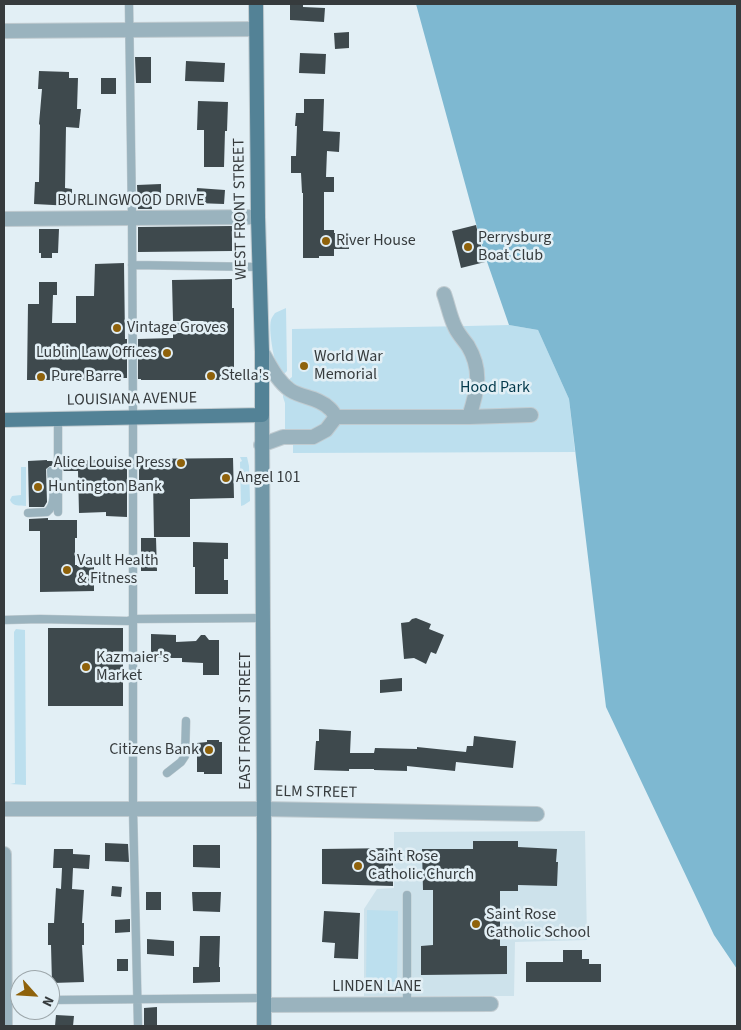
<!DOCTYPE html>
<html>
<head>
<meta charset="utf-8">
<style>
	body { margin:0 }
	#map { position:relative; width:741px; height:1030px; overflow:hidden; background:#e2eff5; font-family:"Source Sans 3",sans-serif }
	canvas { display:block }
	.frame { position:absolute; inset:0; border:5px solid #363b3d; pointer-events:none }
	.north { position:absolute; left:10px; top:970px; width:50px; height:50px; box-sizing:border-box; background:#e2eff5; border:1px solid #9da7ab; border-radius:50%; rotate:116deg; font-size:14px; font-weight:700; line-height:20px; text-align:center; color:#363b3d }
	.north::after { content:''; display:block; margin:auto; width:18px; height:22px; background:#8f620b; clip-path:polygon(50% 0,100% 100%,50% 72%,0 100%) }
</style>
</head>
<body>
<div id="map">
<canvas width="741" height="1030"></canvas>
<div class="frame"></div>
<div class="north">N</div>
</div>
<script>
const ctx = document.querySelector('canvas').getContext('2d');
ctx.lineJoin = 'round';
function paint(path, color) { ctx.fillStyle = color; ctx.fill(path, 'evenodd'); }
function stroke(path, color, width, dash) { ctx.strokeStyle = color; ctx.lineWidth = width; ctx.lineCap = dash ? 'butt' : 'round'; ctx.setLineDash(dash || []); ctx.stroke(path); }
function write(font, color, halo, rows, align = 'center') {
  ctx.font = font + ' "Source Sans 3",sans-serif'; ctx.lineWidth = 5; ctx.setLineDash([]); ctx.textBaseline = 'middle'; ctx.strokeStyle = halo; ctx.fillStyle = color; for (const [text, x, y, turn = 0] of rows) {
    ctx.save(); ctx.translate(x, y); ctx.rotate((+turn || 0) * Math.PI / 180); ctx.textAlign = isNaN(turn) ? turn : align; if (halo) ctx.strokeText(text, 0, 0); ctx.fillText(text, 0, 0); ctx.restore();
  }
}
const built = new Path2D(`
	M585,831l2,109 -72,2 -1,54h-150v-87l13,-20 17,-1v-56z`);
const green = new Path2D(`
	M286,308l1,63 -6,6c-6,-9 -13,-46 -10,-57 1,-3 2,-4 4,-7z
	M509,325l29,5 31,69 6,53 -282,1v-20h-8v-30l-2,-6v-7l9,6v-15l-4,-1 4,-3v-48l176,-3z
	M240,457h7l2,9 1,35 -6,4 -3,1 -1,-44 2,-1z
	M21,467h5v39c-7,-1 -13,1 -16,-6l2,-4 9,-1z
	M16,629l9,1 1,155 -16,-1 5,-1 -1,-151z
	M367,910l31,1 -1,71h-31z`);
const water = new Path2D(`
	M416,4h321v965l-23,-34 -108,-228 -37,-308 -31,-69 -29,-5 -25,-72z`);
const building = new Path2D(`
	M290,4h13v3l22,1 -1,14 -34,-2z
	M349,32v16l-14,1 -1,-16z
	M300,53l26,1 -1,20 -26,-1z
	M135,57h16v26h-15z
	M186,61l39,2 -1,19 -39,-1z
	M39,71l30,1v6h9l-1,31h4l-2,19 -13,-1 -1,61 7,1v17l-38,-2 1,-22h4l1,-57 -1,-1 3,-35h-4z
	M101,78h15v16h-15z
	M304,99h20l-1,32 17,1 -1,20 -12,-1 -1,26h8v15h-10v38h10v3h15v16h-15v7h-15v2h-16v-65h-1l-1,-20h-10v-17h5l1,-30h-2l1,-13h8z
	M198,101l30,1 -1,29h-2l-1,36h-20v-37h-7z
	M161,184v11h-9v14h-14l-1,-24z
	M197,188l28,2 -1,14 -28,-1z
	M476,225l9,37 -24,6 -9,-37z
	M232,226v25l-94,1v-25z
	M39,229h20l-1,24h-6v5h-11v-5h-2z
	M124,263l1,76h2v39h-31v2h-69l1,-76h11v-22h18v13h-4l-1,28h24v-27h18l1,-32z
	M232,279v29h2v72h-93v-1h-3v-40l35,-1v-5h30l5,-4v-4l-5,-4h-30l-1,-41z
	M233,458l1,40 -44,1v38h-36l-1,-57h-14v-21z
	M126,459h1v58l-21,-1v-4l-27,1 -1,-42h-14l-4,-5 3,-2 1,-3z
	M47,460v1h5l4,5h-6l-4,3 1,33 -3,5h-15l-1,-46z
	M48,518v2h29v18h-2v27h2v1h17v25l-54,1v-61h-11v-12z
	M141,538h15l1,33h-16z
	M193,542l35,1v16h-4v21h4v14h-33v-27h-2z
	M416,618l15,6 -2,5 15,6 -8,19 -5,-2 -5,12 -12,-6 -10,1 -3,-36 8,-1 3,-3z
	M48,628h75v78h-75z
	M151,634l25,1v7l20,-1 5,-6h4l4,5h10v35h-16v-12l-21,-1v-4h-31z
	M402,678v13l-22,2v-13z
	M319,729l32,2 -1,22h24l1,-5 42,1v-2l49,5 1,-6h6l1,-10 42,5 -3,27 -57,-6 -1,9 -48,-5v5l-33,-1v-1h-25v2l-35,-1 2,-29h3z
	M207,740h12v2h3v32h-18v-2h-7v-29l10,-1z
	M473,841h45v6l39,2 -1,13h2l-1,24 -39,-1v6h-18v55h7v28l-86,1v-29l12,-1v-55h-10l-1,-41h51z
	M105,843l23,1 1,18 -24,-1z
	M193,845h27v23l-27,-1z
	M393,848v38l-71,-2v-35z
	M54,849h19v5l17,1 -1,14 -16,-1 -1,21 12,1 -2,33h2v22h-2l2,37 -32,1 -1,-38h-3v-22h6l2,-35 5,1 1,-21h-9z
	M112,886l10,1 -1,10 -10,-1z
	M146,892h15v18h-15z
	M192,892h29l-1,20 -27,-1z
	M324,911l36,2 -2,46 -24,-1 1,-15 -13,-1z
	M130,919v13l-15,1v-13z
	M200,936h20l-1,31h1v15l-27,1v-16h6z
	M147,939l27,2v15l-27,-2z
	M563,950h19v9h7v5h12v18h-75v-20h37z
	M117,959h11v12h-11z
	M157,1007v19h-13v-18z
	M56,1015l18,1 -1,10h-18z`);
const service = new Path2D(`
	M129,4l3,214 1,199v392l5,217
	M132,265l128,2
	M132,327h71
	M58,419v42
	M58,512v-41
	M28,513l19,-1c11,-9 5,-28 4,-41
	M4,620l36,-1 88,2 5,-2 129,-1
	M167,773l14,-11 4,-6 1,-35
	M50,1000l214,-2
	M4,1001l16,-1
	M407,1004v-109`);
const minor = new Path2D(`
	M4,31l252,-2
	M4,219l254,-2
	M444,294c4,11 6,23 11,33 3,7 9,13 13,19 15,25 9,46 1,71
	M262,352c8,13 15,29 28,38 12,8 28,7 39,18 3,2 5,6 7,9
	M336,417h133l62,-2
	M261,445l22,-8h30l13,-7 10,-13
	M4,809h260l273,5
	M4,854l1,172
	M264,1005l227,-1`);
const secondary = new Path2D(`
	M262,415l2,419v192`);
const primary = new Path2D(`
	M4,420l258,-5v-63l-4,-135 -2,-213`);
const markers = [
	[326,241,5,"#8f620b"],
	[468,247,5,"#8f620b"],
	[117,328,5,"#8f620b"],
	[167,353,5,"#8f620b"],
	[304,366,5,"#8f620b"],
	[211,376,5,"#8f620b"],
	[41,377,5,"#8f620b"],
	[181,463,5,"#8f620b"],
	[226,478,5,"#8f620b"],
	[38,487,5,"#8f620b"],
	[67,570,5,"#8f620b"],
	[86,667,5,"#8f620b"],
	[209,750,5,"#8f620b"],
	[358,866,5,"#8f620b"],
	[476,924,5,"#8f620b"]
];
const streetNames = [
	["BURLINGWOOD DRIVE",131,201],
	["WEST FRONT STREET",241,209,-91],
	["LOUISIANA AVENUE",132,400,-1],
	["EAST FRONT STREET",246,721,-90],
	["ELM STREET",316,793,1],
	["LINDEN LANE",377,987]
];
const poiNames = [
	["Perrysburg",478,238],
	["Boat Club",478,256],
	["River House",336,241],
	["Vintage Groves",127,328],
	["Lublin Law Offices",157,353,"right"],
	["World War",314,357],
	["Memorial",314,375],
	["Stella's",221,376],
	["Pure Barre",51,377],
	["Alice Louise Press",171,463,"right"],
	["Angel 101",236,478],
	["Huntington Bank",48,487],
	["Vault Health",77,561],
	["& Fitness",77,579],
	["Kazmaier's",96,658],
	["Market",96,676],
	["Citizens Bank",199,750,"right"],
	["Saint Rose",368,857],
	["Catholic Church",368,875],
	["Saint Rose",486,915],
	["Catholic School",486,933]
];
const parkNames = [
	["Hood Park",495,388]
];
paint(built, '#cde2eb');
paint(green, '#bcdfee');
paint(water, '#7eb8d1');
paint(building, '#3e494d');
stroke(service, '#c0cbd0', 9);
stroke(minor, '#c0cbd0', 16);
stroke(secondary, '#c0cbd0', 16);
stroke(primary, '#c0cbd0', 16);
stroke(service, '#9ab3be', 8);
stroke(minor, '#9ab3be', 14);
stroke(secondary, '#7197a7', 14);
stroke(primary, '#538296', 14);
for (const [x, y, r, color] of markers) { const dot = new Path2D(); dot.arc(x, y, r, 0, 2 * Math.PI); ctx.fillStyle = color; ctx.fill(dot); stroke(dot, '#e2eff5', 2); }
write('16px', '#363b3d', '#e2eff5', streetNames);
write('16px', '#363b3d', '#e2eff5', poiNames, 'left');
write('16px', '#03394b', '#e2eff5', parkNames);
</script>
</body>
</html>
